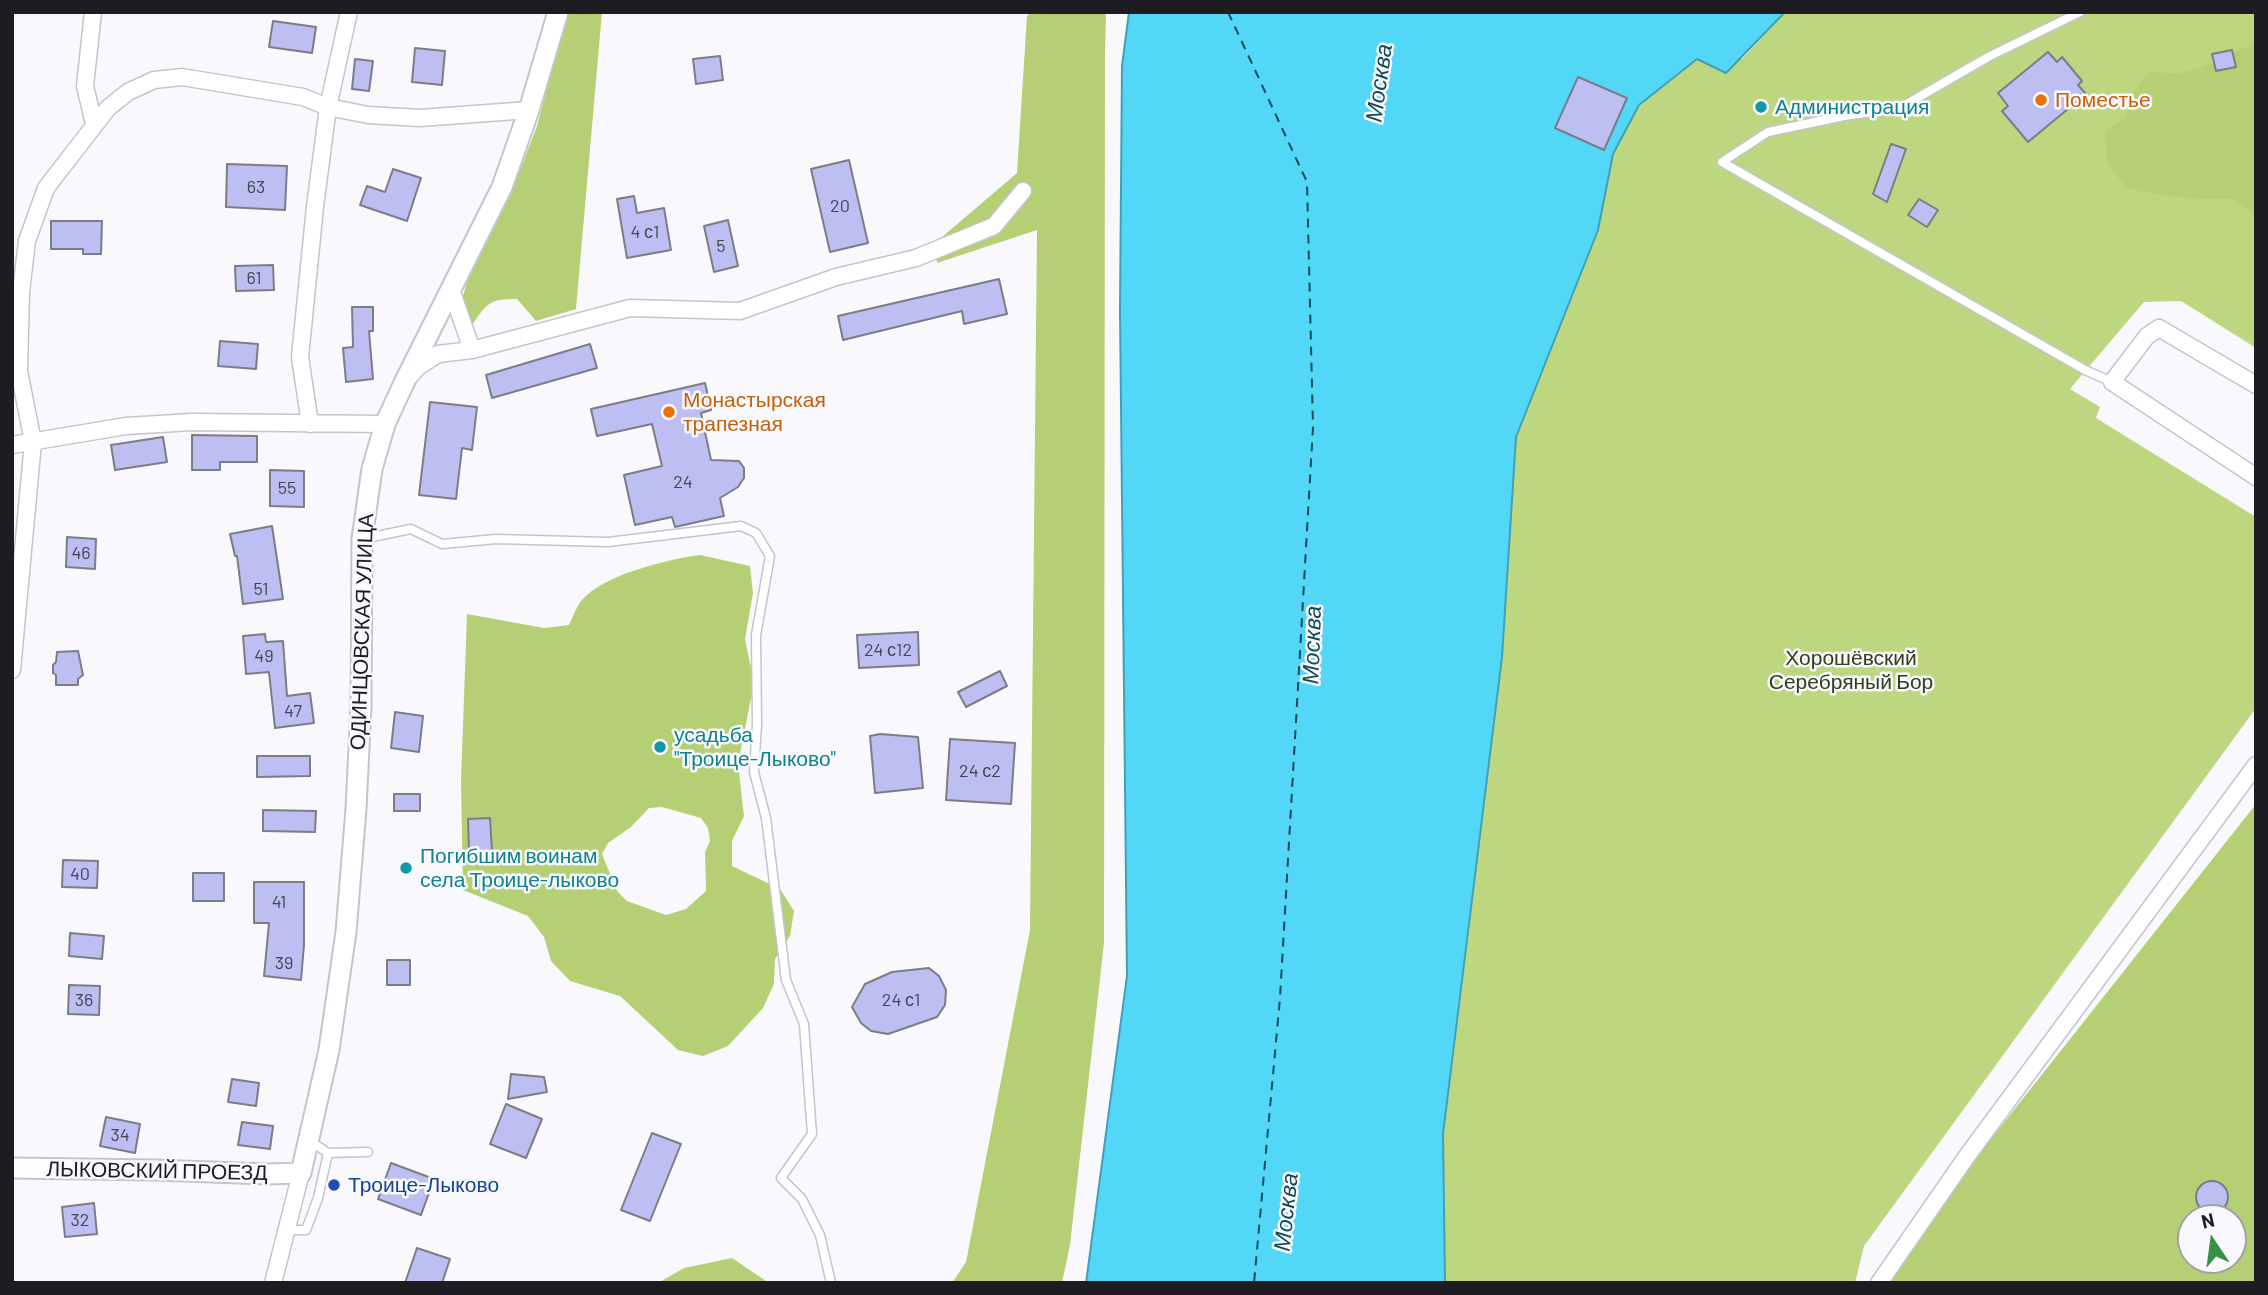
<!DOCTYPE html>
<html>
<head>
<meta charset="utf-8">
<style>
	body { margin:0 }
	#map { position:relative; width:2268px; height:1295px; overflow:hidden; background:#f9f9fd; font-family:Barlow,sans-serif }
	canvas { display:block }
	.frame { position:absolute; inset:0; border:14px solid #1d1d21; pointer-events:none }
	.north { position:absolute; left:2177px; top:1204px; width:70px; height:70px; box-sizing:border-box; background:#f9f9fd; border:2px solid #a1a1a5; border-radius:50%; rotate:347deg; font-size:19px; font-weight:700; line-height:28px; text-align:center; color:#1d1d21 }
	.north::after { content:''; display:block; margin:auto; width:24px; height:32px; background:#369243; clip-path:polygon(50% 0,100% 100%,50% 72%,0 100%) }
</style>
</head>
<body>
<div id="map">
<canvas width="2268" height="1295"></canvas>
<div class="frame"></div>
<div class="north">N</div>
</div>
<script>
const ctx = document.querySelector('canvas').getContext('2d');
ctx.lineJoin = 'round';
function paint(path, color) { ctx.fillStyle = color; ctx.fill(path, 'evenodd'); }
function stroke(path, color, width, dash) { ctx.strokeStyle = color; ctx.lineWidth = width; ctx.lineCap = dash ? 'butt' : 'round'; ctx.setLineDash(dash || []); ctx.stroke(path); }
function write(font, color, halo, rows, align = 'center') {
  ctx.font = font + ' Barlow,sans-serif'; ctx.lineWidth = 5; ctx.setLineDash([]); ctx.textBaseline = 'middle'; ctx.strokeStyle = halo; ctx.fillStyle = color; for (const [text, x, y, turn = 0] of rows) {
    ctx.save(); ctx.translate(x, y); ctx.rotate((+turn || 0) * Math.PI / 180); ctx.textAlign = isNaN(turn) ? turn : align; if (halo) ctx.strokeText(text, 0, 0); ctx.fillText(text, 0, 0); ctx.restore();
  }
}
const green = new Path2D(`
	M1785,12h471v336l-75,-47 -37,1 -74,87 30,18 -4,11 160,99v191l-392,538 -9,37h-410l-2,-149 59,-477 14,-220 82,-207 15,-76 26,-49 58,-46h45z`);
const forest = new Path2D(`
	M567,12h35l-26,297 -40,12 -19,-22c-26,0 -30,3 -44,25l-12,-21 10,-35 39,-72 27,-70z
	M1031,12h75l-1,41 -1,890 -34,302 -8,38h-110l14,-21 64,-332 7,-700 -100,33 -2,-20 82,-70 10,-157z
	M2256,39v177l-24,-17 -53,-1 -52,-9 -19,-25 -3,-32 21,-15 7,-25 17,-21 26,3 28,-8 47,-21z
	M700,555l50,11 3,27 -8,46 9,44 -16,81 6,52 -12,25v25l48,23 14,22 -4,25 -15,23 -1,25 -11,24 -35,38 -25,10 -25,-6 -58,-54 -50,-15 -19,-20 -7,-24 -16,-21 -65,-26 -2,-110 6,-166 77,14 25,-3c4,-8 7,-18 13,-25 21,-25 86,-41 118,-45zM662,807l39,11 7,10 2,13 -5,11 1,39 -20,18 -20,6 -39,-14 -10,-10 -15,-37 6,-11 23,-16 18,-19z
	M2256,804v479h-379zM2191,1218h42v42h-42z
	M732,1258l37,25h-111l26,-15z`);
const water = new Path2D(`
	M1129,12h656l-59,61 -29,-14 -58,46 -26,49 -15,76 -82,207 -14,220 -59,477 2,149h-359l41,-307 -7,-666 2,-244z`);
const ferry = new Path2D(`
	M1228,12l79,170 6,245 -33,571 -26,285`);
const building = new Path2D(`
	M273,21l43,6 -4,26 -43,-6z
	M415,48l30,3 -3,34 -30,-3z
	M2232,50l4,17 -20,4 -4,-17z
	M2048,52l9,10 5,-5 20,24 -4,4 8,9 -58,48 -26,-31 6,-5 -10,-13z
	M720,56l3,24 -27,4 -3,-25z
	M355,59l18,2 -4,30 -17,-2z
	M1578,77l49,21 -23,52 -49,-22z
	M1891,144l15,5 -19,53 -14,-8z
	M849,160l19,83 -38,9 -19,-83z
	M227,164l60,2 -2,44 -59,-3z
	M393,169l28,9 -14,43 -47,-16 7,-19 18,6z
	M634,196l3,17 27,-5 7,42 -44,8 -10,-59z
	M1919,199l19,11 -11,17 -19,-12z
	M728,220l10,46 -24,6 -10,-46z
	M51,221h51l-1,33h-18v-5h-32z
	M273,265l1,25 -38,1 -1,-25z
	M999,279l8,35 -43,10 -2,-13 -119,29 -5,-24z
	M352,307h21v24h-4l4,48 -27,3 -3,-34 10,-1z
	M220,341l38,3 -2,25 -38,-3z
	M590,344l7,24 -105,30 -6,-23z
	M705,383l6,27 -10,3 10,47 28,1 5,7v10l-6,9 -18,11 4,18 -49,11 -3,-10 -37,8 -11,-50 38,-9 -10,-42 -55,12 -6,-27z
	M430,402l47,5 -5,43 -10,-2 -6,51 -37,-4z
	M192,435l65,1v26h-37v8h-28z
	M163,437l4,25 -52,8 -4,-25z
	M270,470l34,1v36l-34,-1z
	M272,526l11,73 -40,5 -6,-48h-2l-5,-22z
	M67,537l29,2 -1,30 -29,-2z
	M918,632l1,33 -60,3 -2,-33z
	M265,634l1,8 17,-1 4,55 23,-3 4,30 -39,5 -6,-56 -23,2 -3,-38z
	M78,651l5,24 -5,4v6h-22v-10l-3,-2v-8l3,-3 1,-10z
	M1000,671l7,15 -41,21 -8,-15z
	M395,712l28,4 -4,36 -28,-4z
	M880,734l38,3 5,51 -48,5 -5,-57z
	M950,739l65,4 -4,61 -65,-4z
	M257,756h53v20l-53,1z
	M394,794h26v17h-26z
	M263,810l53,1 -1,21 -52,-1z
	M490,818l2,33 -23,1 -1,-33z
	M63,860l35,1 -1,27 -35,-1z
	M193,873h31v28h-31z
	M254,882h50v63l-3,35 -37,-4 5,-53h-15z
	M70,933l34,3 -2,23 -33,-3z
	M387,960h23v25h-23z
	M929,968l10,8 7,14 -1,15 -8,12 -49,17 -17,-3 -10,-8 -9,-16 13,-23 27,-12z
	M69,985l31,1 -1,29 -31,-1z
	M511,1074l33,3 3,15 -39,7z
	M232,1079l27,4 -3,23 -28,-4z
	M506,1104l36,15 -16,39 -36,-14z
	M106,1117l34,7 -5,29 -35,-7z
	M242,1122l31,4 -3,23 -32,-4z
	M652,1133l29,11 -31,77 -29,-11z
	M391,1163l43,16 -13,36 -43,-16z
	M2196 1197a16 16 0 1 1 32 0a16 16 0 1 1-32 0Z
	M94,1203l3,31 -32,3 -3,-30z
	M417,1248l33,11 -8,24h-37z`);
const service = new Path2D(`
	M2080,12l-92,45 -88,51 -56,8 -76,16 -46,30 363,208 27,12
	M362,539l49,-10 31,15 54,-5 112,3 133,-16 15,7 14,23 -14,79 1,89 -3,48 12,46 20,162 18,44 8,110 -31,44 21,21 18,36 11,48
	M328,1153l40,-1
	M287,1230h19l12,-32 10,-45 -19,-13`);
const minor = new Path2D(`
	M93,12l-8,74 9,38
	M451,289l21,61
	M411,375l7,-8 20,-13 34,-4 158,-42 110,3 96,-34 80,-19 78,-32 29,-35
	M2256,385l-97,-57 -12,8 -35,46 144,95
	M310,424l-10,-67 15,-150 13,-100 21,-95
	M12,445l114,-19 66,-4 193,2
	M12,670l21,-228 -14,-71 2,-79 6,-51 19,-53 62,-80 20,-16 26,-12 28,-3 121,20 25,10 40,8 52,3 109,-8
	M273,1283l28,-110
	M1879,1283l88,-127 289,-391`);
const tertiary = new Path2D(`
	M12,1168l144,2 110,4 35,-1 28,-123 17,-118 10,-123 5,-103 1,-167 10,-70 13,-45 19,-41 98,-196 27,-77 29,-98`);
const markers = [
	[2041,100,7,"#e8710a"],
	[1761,107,7,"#0f9aa8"],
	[669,412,7,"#e8710a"],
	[660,747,7,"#0f9aa8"],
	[406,868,7,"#0f9aa8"],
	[334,1185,7,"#1a4fb4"]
];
const numberNames = [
	["63",256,187],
	["20",840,206],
	["4 с1",645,232],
	["5",721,246],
	["61",254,278],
	["24",683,482],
	["55",287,488],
	["46",81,553],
	["51",261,589],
	["24 с12",888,650],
	["49",264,656],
	["47",293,711],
	["24 с2",980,771],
	["40",80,874],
	["41",279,902],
	["39",284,963],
	["36",84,1000],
	["24 с1",901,1000],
	["34",120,1135],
	["32",80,1220]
];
const foodNames = [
	["Поместье",2055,100],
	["Монастырская",683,400],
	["трапезная",683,424]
];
const cultureNames = [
	["Администрация",1775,107],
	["усадьба",674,735],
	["\"Троице-Лыково\"",674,759],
	["Погибшим воинам",420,856],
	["села Троице-лыково",420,880]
];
const streetNames = [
	["ОДИНЦОВСКАЯ УЛИЦА",362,632,-88],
	["ЛЫКОВСКИЙ ПРОЕЗД",157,1171,1]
];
const parkNames = [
	["Хорошёвский",1851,658],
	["Серебряный Бор",1851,682]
];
const transitNames = [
	["Троице-Лыково",348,1185]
];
const waterNames = [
	["Москва",1379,83,-82],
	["Москва",1312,645,-88],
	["Москва",1286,1212,-84]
];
paint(green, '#bdd780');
paint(forest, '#b5d074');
paint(water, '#53d7f7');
stroke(water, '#439fb7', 2);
stroke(ferry, '#124b58', 2, [9, 7]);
paint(building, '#bdbef2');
stroke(building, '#7c7c86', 2);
stroke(service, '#c3c4cf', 11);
stroke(minor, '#c3c4cf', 19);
stroke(tertiary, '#c3c4cf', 23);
stroke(service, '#fff', 8);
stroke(minor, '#fff', 16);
stroke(tertiary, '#fff', 19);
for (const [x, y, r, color] of markers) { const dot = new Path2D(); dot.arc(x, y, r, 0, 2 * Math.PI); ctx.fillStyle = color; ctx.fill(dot); stroke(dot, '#f9f9fd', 2.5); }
write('18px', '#454555', null, numberNames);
write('21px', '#c56008', '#f9f9fd', foodNames, 'left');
write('21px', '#0d838f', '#f9f9fd', cultureNames, 'left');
write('21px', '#1d1d21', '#f9f9fd', streetNames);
write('21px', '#333d17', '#f9f9fd', parkNames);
write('21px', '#164399', '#f9f9fd', transitNames, 'left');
write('italic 23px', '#124b58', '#f9f9fd', waterNames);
</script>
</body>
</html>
